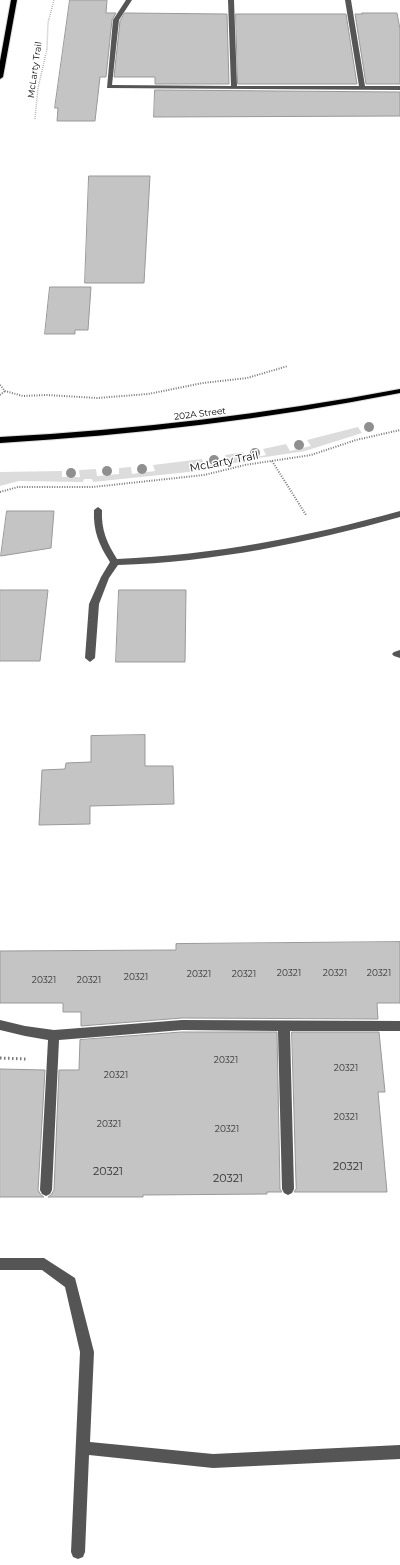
<!DOCTYPE html>
<html>
<head>
<meta charset="utf-8">
<style>
	body { margin:0 }
	canvas { display:block; background:#fff }
</style>
</head>
<body>
<canvas width="400" height="1565"></canvas>
<script>
const ctx = document.querySelector('canvas').getContext('2d');
ctx.lineJoin = 'round';
function paint(path, color) { ctx.fillStyle = color; ctx.fill(path, 'evenodd'); }
function stroke(path, color, width, dash) { ctx.strokeStyle = color; ctx.lineWidth = width; ctx.lineCap = dash ? 'butt' : 'round'; ctx.setLineDash(dash || []); ctx.stroke(path); }
function write(font, color, halo, rows, align = 'center') {
  ctx.font = font + ' Montserrat,sans-serif'; ctx.lineWidth = 3; ctx.setLineDash([]); ctx.textBaseline = 'middle'; ctx.strokeStyle = halo; ctx.fillStyle = color; for (const [text, x, y, turn = 0] of rows) {
    ctx.save(); ctx.translate(x, y); ctx.rotate((+turn || 0) * Math.PI / 180); ctx.textAlign = isNaN(turn) ? turn : align; if (halo) ctx.strokeText(text, 0, 0); ctx.fillText(text, 0, 0); ctx.restore();
  }
}
const green = new Path2D(`
	M358,427l4,6 -57,18 -59,9 -38,10 -115,12 -1,-3h-8l-1,3 -64,-1 -19,5v-14l62,-1v6h18l-1,-7 17,-1 1,7 22,-2v-6l12,-1 1,7 23,-3 -2,-6 49,-6 3,7 22,-4 -2,-7 18,-3 4,7 19,-4 -3,-6 23,-5 4,7 21,-5 -4,-6z`);
const building = new Path2D(`
	M70,0h37l-1,13h10l-4,7 -6,57h-6l-5,44h-38l1,-13h-3z
	M125,13l102,1 2,70h-74v-7h-41l6,-56z
	M362,13h35l3,16v55h-34l-11,-70h7z
	M236,14h110l11,70h-119z
	M155,90l245,2v24l-246,1z
	M89,176h61l-6,107h-59z
	M50,287h41l-3,43h-13v4h-30z
	M7,511h47l-3,37 -50,8z
	M0,590h48l-8,71h-40z
	M119,590h67l-1,72h-69z
	M145,735v31h28l1,38 -84,2v18l-51,1 3,-55 23,-1 1,-6 25,-1v-26z
	M400,942v61h-23l1,16 -196,-1 -101,8v-14h-18v-9h-63v-52l176,-1v-6z
	M182,1032h95l3,157 2,3h-15v2l-124,1v2h-95l3,-2 3,-5 5,-120h20l1,-30z
	M292,1032h87l6,60h-7l9,100h-93l2,-3z
	M0,1069l45,1 -7,120 3,5 3,2h-44z`);
const pathFar2 = new Path2D(`
	M35,119l3,-31 9,-39 1,-26 6,-23`);
const pathFar1 = new Path2D(`
	M0,385l5,6 18,5 24,-1 50,3 51,-4 55,-11 44,-5 41,-12
	M0,395l5,-4
	M272,461l34,54
	M0,492l18,-5h75l111,-12 41,-10 66,-10 45,-15 44,-10`);
const path = new Path2D(`
	M0,1058l27,1`);
const minor = new Path2D(`
	M126,0h6l-13,20 -7,65 119,1 -3,-86h6l3,86h122l-14,-86h6l14,86h35v4l-293,-2 6,-68z
	M98,507l4,3c-1,20 5,33 15,49 97,-4 190,-22 283,-48v6c-93,26 -186,45 -282,48l-9,13 -10,26 -4,54 -5,4 -5,-4 4,-54 12,-27 9,-15c-11,-17 -17,-31 -16,-52z
	M400,650v8l-6,-2 -2,-2 2,-2z
	M0,1020l25,6 29,4 128,-10 218,1v10h-110l4,158 -2,4 -4,2 -4,-2 -2,-4 -4,-158 -96,-1 -123,10 -7,150 -2,4 -4,2 -4,-2 -2,-4 8,-150 -23,-4 -25,-6z
	M0,1258h44l31,20 19,74 -4,90 123,12 187,-9v14l-187,9 -124,-13 -4,97 -2,5 -5,2 -5,-2 -2,-5 9,-200 -15,-65 -23,-17h-42z`);
const major = new Path2D(`
	M11,0h6l-14,77 -3,2v-18z
	M400,389v4c-132,26 -265,42 -400,50v-6c135,-7 268,-23 400,-48z`);
const trees = [
	[369,427],
	[299,445],
	[255,453],
	[214,460],
	[142,469],
	[107,471],
	[71,473]
];
const farStreetnames = [
	["McLarty Trail",35,70,-82],
	["202A Street",200,414,-7]
];
const numberNames = [
	["20321",289,973],
	["20321",335,973],
	["20321",379,973],
	["20321",199,974],
	["20321",244,974],
	["20321",136,977],
	["20321",44,980],
	["20321",89,980],
	["20321",226,1060],
	["20321",346,1068],
	["20321",116,1075],
	["20321",346,1117],
	["20321",109,1124],
	["20321",227,1129]
];
const streetNames = [
	["McLarty Trail",224,462,-11]
];
const nearNumbernames = [
	["20321",348,1167],
	["20321",108,1172],
	["20321",228,1179]
];
paint(green, '#dcdcdc');
paint(building, '#c4c4c4');
stroke(building, '#999', 1);
stroke(major, '#dbdbdb', 2);
stroke(pathFar2, '#777', 1.5, [0.5, 1.5]);
stroke(pathFar1, '#777', 2, [1, 1.5]);
stroke(path, '#777', 3, [1.5, 2.5]);
paint(minor, '#555');
paint(major, '#000');
ctx.fillStyle = '#8f8f8f';
for (const [x, y] of trees) { ctx.beginPath(); ctx.arc(x, y, 5, 0, 2 * Math.PI); ctx.fill(); }
write('9px', '#000', '#fff', farStreetnames);
write('9px', '#313131', null, numberNames);
write('11px', '#000', '#fff', streetNames);
write('11px', '#313131', null, nearNumbernames);
</script>
</body>
</html>
